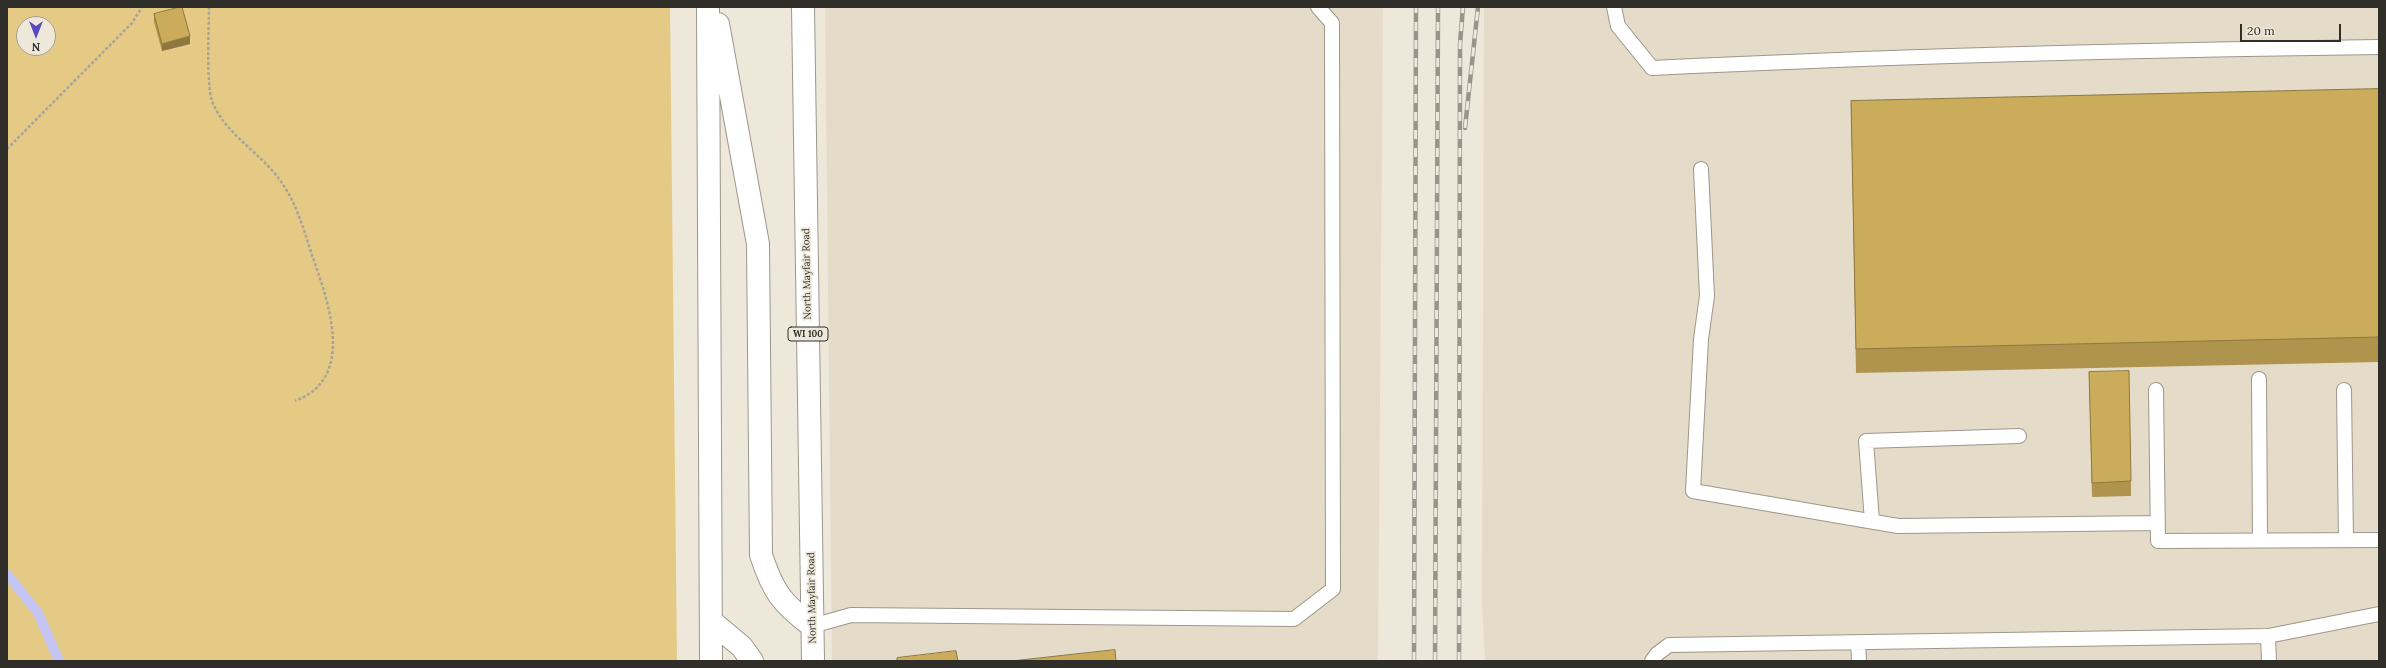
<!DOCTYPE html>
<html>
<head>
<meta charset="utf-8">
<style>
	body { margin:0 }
	#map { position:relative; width:2386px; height:668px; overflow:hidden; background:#eee8db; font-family:Lora,serif }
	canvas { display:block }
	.frame { position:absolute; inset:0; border:8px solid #302e29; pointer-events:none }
	.north { position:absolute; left:16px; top:16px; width:40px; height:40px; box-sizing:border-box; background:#eee8db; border:1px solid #a29e94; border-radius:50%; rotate:180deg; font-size:11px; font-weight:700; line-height:16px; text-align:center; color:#302e29 }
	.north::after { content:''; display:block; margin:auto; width:14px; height:18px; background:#594ac2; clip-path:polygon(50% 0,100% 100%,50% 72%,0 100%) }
	.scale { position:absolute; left:2240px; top:24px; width:101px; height:18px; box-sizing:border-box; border:2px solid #302e29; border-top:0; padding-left:5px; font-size:12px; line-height:14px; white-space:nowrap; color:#302e29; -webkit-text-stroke:3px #eee8db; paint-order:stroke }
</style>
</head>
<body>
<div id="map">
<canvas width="2386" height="668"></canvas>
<div class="frame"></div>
<div class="north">N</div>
<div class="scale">20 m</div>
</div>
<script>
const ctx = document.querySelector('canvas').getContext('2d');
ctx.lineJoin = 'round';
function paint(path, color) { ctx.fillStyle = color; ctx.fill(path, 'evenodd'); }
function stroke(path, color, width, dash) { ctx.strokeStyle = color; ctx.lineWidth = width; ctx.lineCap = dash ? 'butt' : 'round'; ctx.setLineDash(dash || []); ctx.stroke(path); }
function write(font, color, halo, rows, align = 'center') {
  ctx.font = font + ' Lora,serif'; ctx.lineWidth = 3.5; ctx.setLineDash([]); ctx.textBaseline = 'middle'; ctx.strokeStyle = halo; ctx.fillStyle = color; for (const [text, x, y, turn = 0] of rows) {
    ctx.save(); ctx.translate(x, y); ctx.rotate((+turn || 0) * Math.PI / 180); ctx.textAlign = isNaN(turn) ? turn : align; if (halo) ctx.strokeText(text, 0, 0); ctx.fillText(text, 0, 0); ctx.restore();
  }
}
const built = new Path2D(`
	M825,7h558l-5,654h-546z
	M1484,7h895v654h-894l-3,-58z`);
const green = new Path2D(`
	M7,7h663l7,654h-670zM24,24h24v24h-24z`);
const stream = new Path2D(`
	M7,574l31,39 21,48`);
const path = new Path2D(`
	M209,7c0,22 -3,75 3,94 13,34 50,52 70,82 15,22 22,47 30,72 16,46 45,123 -17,146
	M7,149l125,-126 10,-16`);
const lane = new Path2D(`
	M1614,7l4,19 34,42c242,-12 485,-18 727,-21
	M1701,169l6,127 -6,43 -8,152 205,35 260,-3
	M2259,379l1,161
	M2156,390l2,151 221,-1
	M2344,390l2,150
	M1872,521l-6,-80 153,-5
	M812,626l39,-11 443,4 39,-30 -1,-566 -14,-16
	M1858,642l1,19
	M1652,661l5,-7 12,-9 599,-9
	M2269,661l-1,-25 111,-22`);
const primary = new Path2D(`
	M708,7l3,654
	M803,7l10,654
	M718,24l40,220 3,311c12,36 20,48 51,71
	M711,621l31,26 10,14`);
const rail = new Path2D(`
	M1465,128l13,-121
	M1414,661l2,-654
	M1435,661l3,-654
	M1459,661l1,-617 3,-37`);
const wall = new Path2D(`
	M154,14l36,30 -28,7 -8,-29z
	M2379,89v273l-523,11 -5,-272z
	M2089,372l42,109v15l-39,1z`);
const shadedWall = new Path2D(`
	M190,36v8l-28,7v-7z`);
const building = new Path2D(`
	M180,7h2l8,29 -28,8 -8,-30z
	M2379,89v248l-523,12 -5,-248z
	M2129,371l2,110 -39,2 -3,-111z
	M1115,650l1,11h-104z
	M956,651l2,10h-61v-3z`);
const shields = [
	[808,334,40]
];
const shieldNames = [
	["WI 100",808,334]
];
const streetNames = [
	["North Mayfair Road",807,274,-91],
	["North Mayfair Road",812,598,-91]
];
paint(built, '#e4dcc8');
paint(green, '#e5ca86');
stroke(stream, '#c4c5f3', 10);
stroke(lane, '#9c978b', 16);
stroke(primary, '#9c978b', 24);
stroke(path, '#a8a399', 2.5, [3, 2]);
stroke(lane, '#fff', 14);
stroke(primary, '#fff', 22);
stroke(rail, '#98948b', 4.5);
stroke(rail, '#eee8db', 3, [9]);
paint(wall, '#af944e');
paint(shadedWall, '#8e7840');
paint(building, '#cbac5b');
stroke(building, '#8e7840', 1);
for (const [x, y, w] of shields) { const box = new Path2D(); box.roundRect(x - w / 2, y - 7, w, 14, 3); ctx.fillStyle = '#eee8db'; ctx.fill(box); stroke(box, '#302e29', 1); }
write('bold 9px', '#302e29', null, shieldNames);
write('10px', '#302e29', '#eee8db', streetNames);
</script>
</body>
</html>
